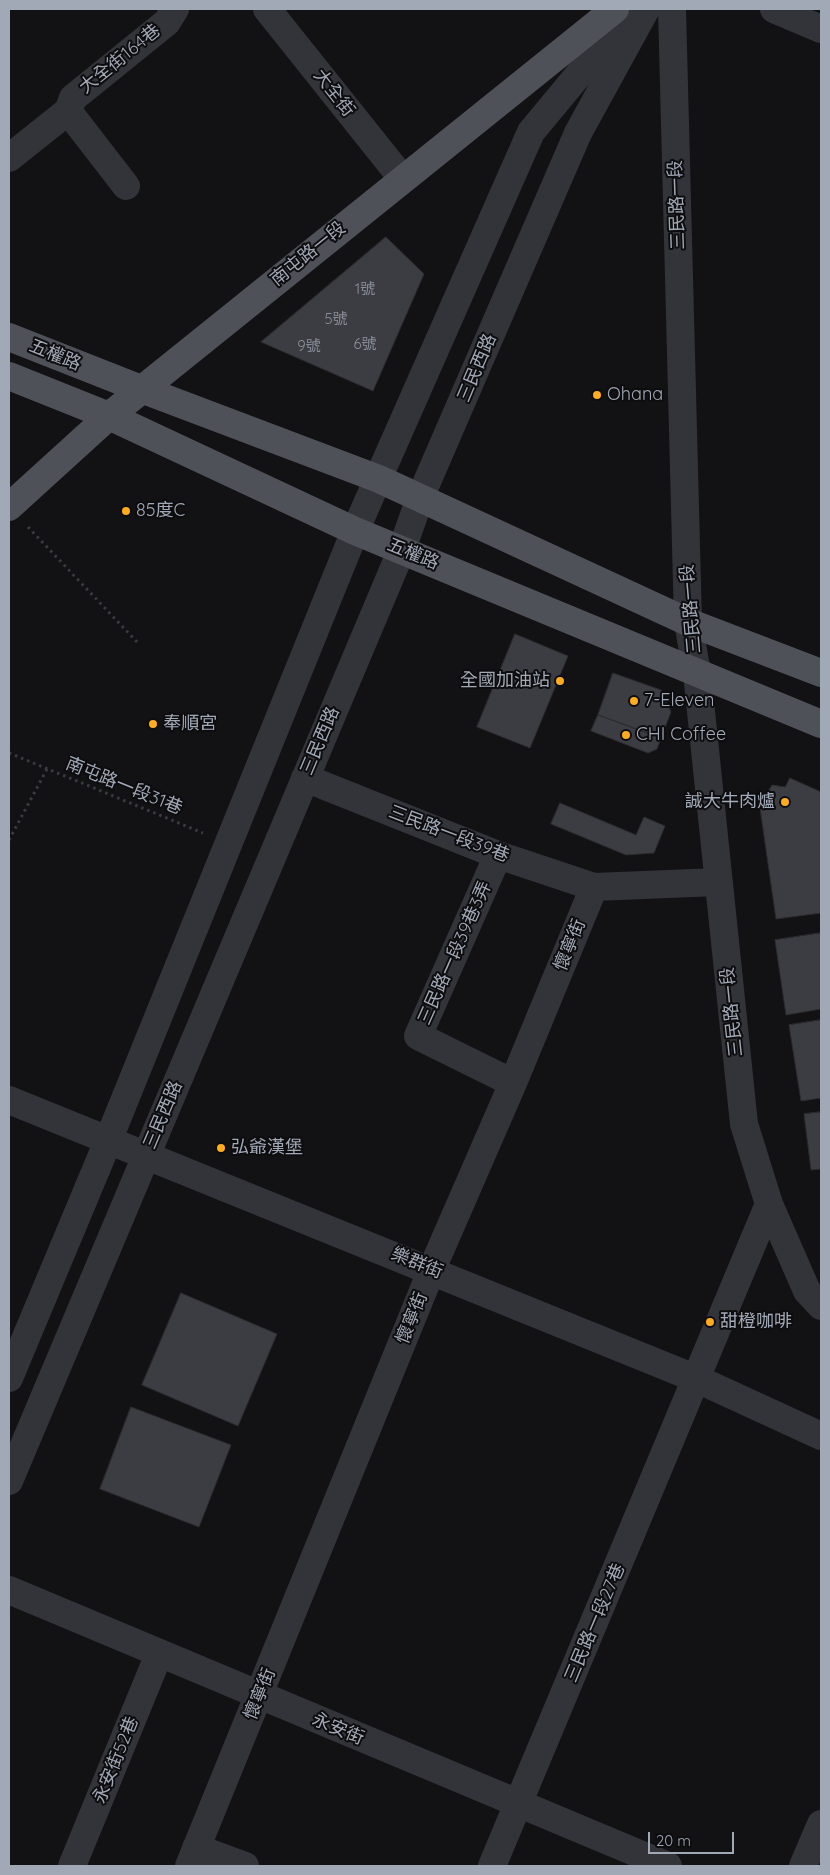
<!DOCTYPE html>
<html>
<head>
<meta charset="utf-8">
<style>
	body { margin:0 }
	#map { position:relative; width:830px; height:1875px; overflow:hidden; background:#121214; font-family:Quicksand,sans-serif }
	canvas { display:block }
	.frame { position:absolute; inset:0; border:10px solid #a2a9b6; pointer-events:none }
	.scale { position:absolute; left:648px; top:1832px; width:86px; height:22px; box-sizing:border-box; border:2px solid #a2a9b6; border-top:0; padding-left:6px; font-size:15px; line-height:18px; white-space:nowrap; color:#a2a9b6; -webkit-text-stroke:4px #0d0d0f; paint-order:stroke }
</style>
</head>
<body>
<div id="map">
<canvas width="830" height="1875"></canvas>
<div class="frame"></div>
<div class="scale">20 m</div>
</div>
<script>
const ctx = document.querySelector('canvas').getContext('2d');
ctx.lineJoin = 'round';
function paint(path, color) { ctx.fillStyle = color; ctx.fill(path, 'evenodd'); }
function stroke(path, color, width, dash) { ctx.strokeStyle = color; ctx.lineWidth = width; ctx.lineCap = dash ? 'butt' : 'round'; ctx.setLineDash(dash || []); ctx.stroke(path); }
function write(font, color, halo, rows, align = 'center') {
  ctx.font = font + ' Quicksand,"Noto Sans TC",sans-serif'; ctx.lineWidth = 4; ctx.setLineDash([]); ctx.textBaseline = 'middle'; ctx.strokeStyle = halo; ctx.fillStyle = color; for (const [text, x, y, turn = 0] of rows) {
    ctx.save(); ctx.translate(x, y); ctx.rotate((+turn || 0) * Math.PI / 180); ctx.textAlign = isNaN(turn) ? turn : align; if (halo) ctx.strokeText(text, 0, 0); ctx.fillText(text, 0, 0); ctx.restore();
  }
}
const building = new Path2D(`
	M386,237l38,37 -51,117 -112,-49z
	M515,634l53,22 -38,92 -53,-21z
	M613,673l48,17 10,22 -10,26 -63,-23z
	M598,715l63,23 -4,11 -9,4 -57,-22z
	M790,778l31,14v121l-45,6 -17,-118 5,-3 8,-13 13,2z
	M560,803l76,32 8,-18 21,9 -11,27 -28,2 -75,-31z
	M821,933v76l-35,6 -11,-75z
	M821,1020v78l-20,3 -12,-76z
	M821,1112v57l-10,1 -7,-56z
	M181,1293l96,41 -39,92 -96,-41z
	M131,1407l100,38 -32,82 -99,-38z`);
const path = new Path2D(`
	M28,527l110,116
	M9,753l194,80
	M9,840l38,-71`);
const minor = new Path2D(`
	M267,9l135,169
	M672,9l16,613 9,51 47,451 25,80 38,87 14,15
	M774,9l47,20
	M68,111l58,75
	M9,158l59,-47 5,-13 94,-76 8,-13
	M305,778l193,77 96,32 124,-5
	M498,855l-80,181 95,47
	M9,1100l688,279 124,57
	M9,1378l99,-237 247,-610 176,-399 98,-118
	M9,1481l393,-932 18,-51 158,-365 68,-124
	M9,1590l659,276
	M196,1848l49,18
	M72,1866l87,-212
	M189,1866l243,-597 81,-186 81,-196
	M492,1866l277,-662
	M803,1866l18,-42`);
const major = new Path2D(`
	M9,337l132,52 238,90 309,143 133,51
	M9,376l100,40 246,115 466,193
	M9,507l100,-91 506,-407`);
const markers = [
	[597,395,5,"#ffac1f"],
	[126,511,5,"#ffac1f"],
	[560,681,5,"#ffac1f"],
	[634,701,5,"#ffac1f"],
	[153,724,5,"#ffac1f"],
	[626,735,5,"#ffac1f"],
	[785,802,5,"#ffac1f"],
	[221,1148,5,"#ffac1f"],
	[710,1322,5,"#ffac1f"]
];
const numberNames = [
	["1號",365,289],
	["5號",336,319],
	["6號",365,344],
	["9號",309,346]
];
const streetNames = [
	["大全街164巷",120,59,-39],
	["大全街",334,93,52],
	["三民路一段",677,205,-92],
	["南屯路一段",308,254,-39],
	["五權路",55,355,22],
	["三民西路",477,368,-67],
	["五權路",413,554,22],
	["三民路一段",691,609,-95],
	["三民西路",320,741,-67],
	["南屯路一段31巷",124,786,22],
	["三民路一段39巷",449,834,21],
	["懷寧街",570,945,-68],
	["三民路一段39巷3弄",455,953,-66],
	["三民路一段",732,1012,-96],
	["三民西路",163,1115,-67],
	["樂群街",417,1263,22],
	["懷寧街",412,1318,-68],
	["三民路一段27巷",595,1623,-67],
	["懷寧街",260,1694,-68],
	["永安街",338,1729,23],
	["永安街52巷",116,1760,-68]
];
const poiNames = [
	["Ohana",607,395],
	["85度C",136,511],
	["全國加油站",550,681,"right"],
	["7-Eleven",644,701],
	["奉順宮",163,724],
	["CHI Coffee",636,735],
	["誠大牛肉爐",775,802,"right"],
	["弘爺漢堡",231,1148],
	["甜橙咖啡",720,1322]
];
paint(building, '#3c3d42');
stroke(building, '#2c2c30', 1);
stroke(path, '#393b41', 3, [2.5, 4]);
stroke(minor, '#33343a', 28);
stroke(major, '#4f5159', 28);
for (const [x, y, r, color] of markers) { const dot = new Path2D(); dot.arc(x, y, r, 0, 2 * Math.PI); ctx.fillStyle = color; ctx.fill(dot); stroke(dot, '#0d0d0f', 2); }
write('15px', '#888e99', null, numberNames);
write('18px', '#a2a9b6', '#0d0d0f', streetNames);
write('18px', '#a2a9b6', '#0d0d0f', poiNames, 'left');
</script>
</body>
</html>
